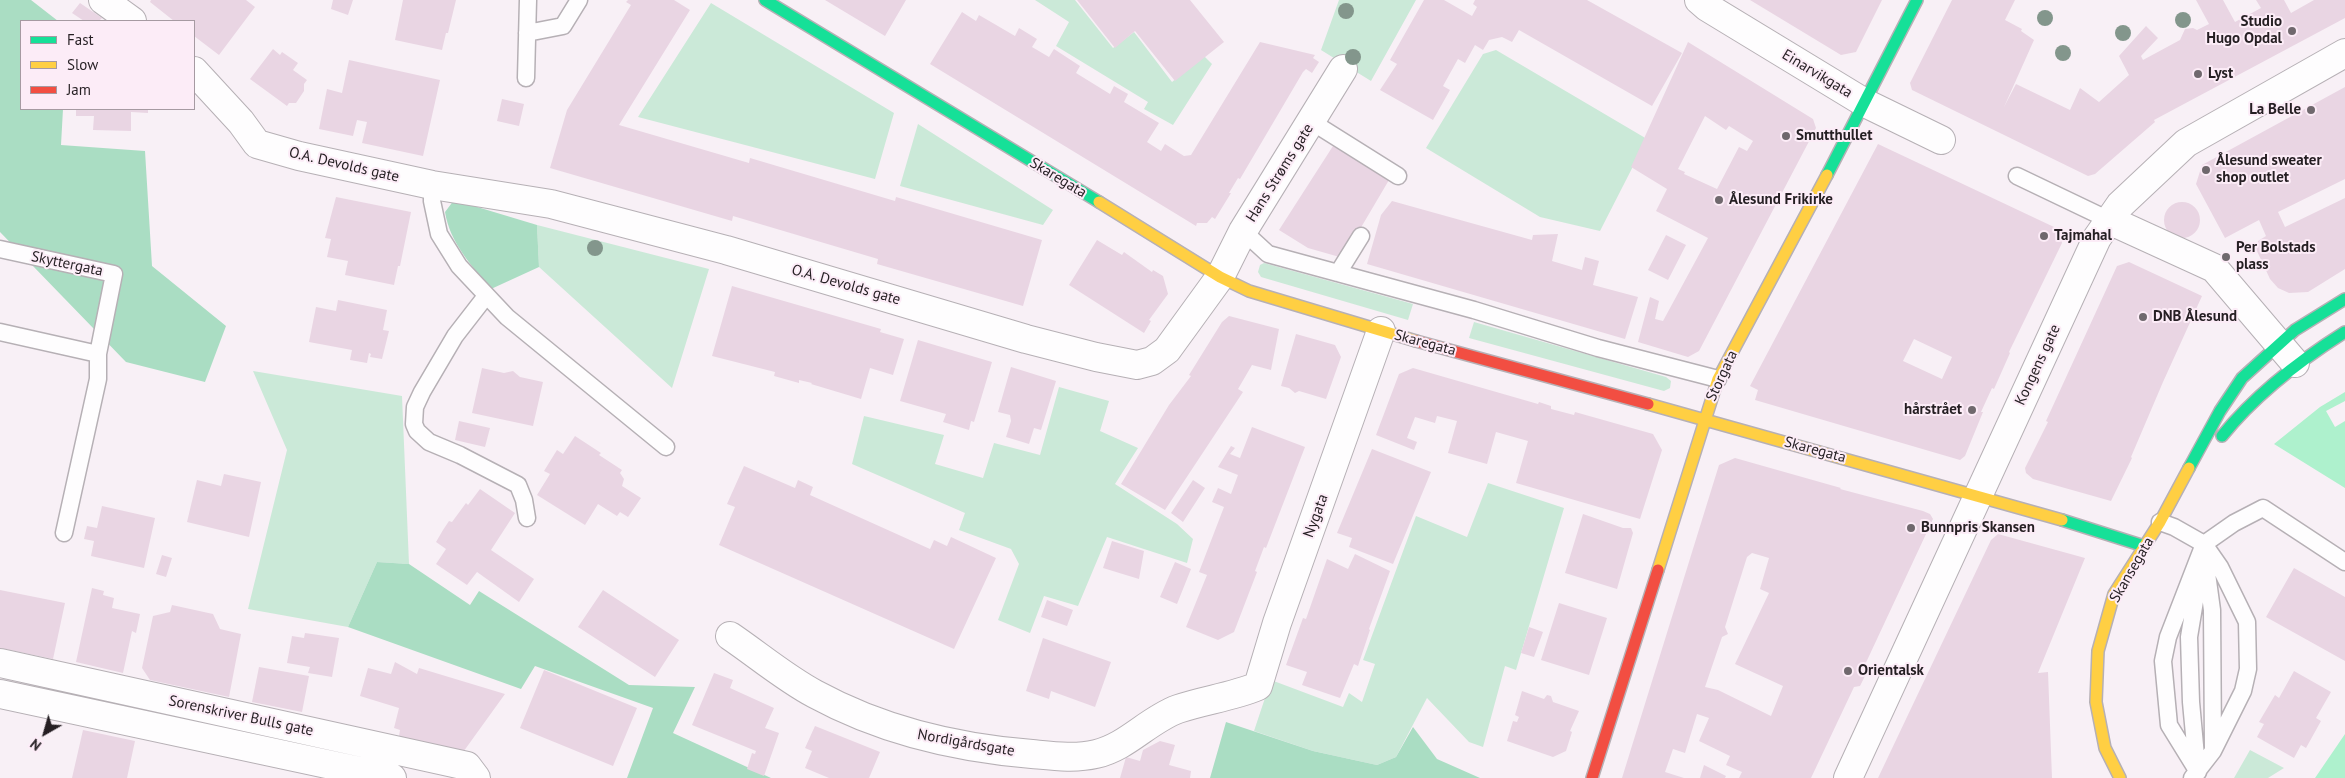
<!DOCTYPE html>
<html>
<head>
<meta charset="utf-8">
<style>
	body { margin:0 }
	#map { position:relative; width:2345px; height:778px; overflow:hidden; background:#f8f0f6; font-family:"PT Sans",sans-serif }
	canvas { display:block }
	.legend { position:absolute; left:20px; top:20px; width:175px; height:90px; box-sizing:border-box; background:#fcecf7; border:1px solid #a69aa2; margin:0; padding:6px 9px; list-style:none; font-size:15px; color:#251f23 }
	.legend li { display:flex; align-items:center; gap:10px; height:25px }
	.legend b { width:25px; border:1px solid #a69aa2 }
	.north { position:absolute; left:20px; top:708px; width:50px; height:50px; -webkit-text-stroke:4px #fcecf7; paint-order:stroke; rotate:218deg; font-size:14px; font-weight:700; line-height:20px; text-align:center; color:#251f23 }
	.north::after { content:''; display:block; margin:auto; width:18px; height:22px; background:#251f23; clip-path:polygon(50% 0,100% 100%,50% 72%,0 100%) }
</style>
</head>
<body>
<div id="map">
<canvas width="2345" height="778"></canvas>
<ul class="legend">
<li><b style="height:6px;background:#16e098"></b>Fast</li>
<li><b style="height:6px;background:#ffcf43"></b>Slow</li>
<li><b style="height:6px;background:#f24e42"></b>Jam</li>
</ul>
<div class="north">N</div>
</div>
<script>
const ctx = document.querySelector('canvas').getContext('2d');
ctx.lineJoin = 'round';
function paint(path, color) { ctx.fillStyle = color; ctx.fill(path, 'evenodd'); }
function stroke(path, color, width, dash) { ctx.strokeStyle = color; ctx.lineWidth = width; ctx.lineCap = dash ? 'butt' : 'round'; ctx.setLineDash(dash || []); ctx.stroke(path); }
function write(font, color, halo, rows, align = 'center') {
  ctx.font = font + ' "PT Sans",sans-serif'; ctx.lineWidth = 4; ctx.setLineDash([]); ctx.textBaseline = 'middle'; ctx.strokeStyle = halo; ctx.fillStyle = color; for (const [text, x, y, turn = 0] of rows) {
    ctx.save(); ctx.translate(x, y); ctx.rotate((+turn || 0) * Math.PI / 180); ctx.textAlign = isNaN(turn) ? turn : align; if (halo) ctx.strokeText(text, 0, 0); ctx.fillText(text, 0, 0); ctx.restore();
  }
}
const green = new Path2D(`
	M1035,0h40l38,48 21,-16 38,50 32,-26 8,8 -39,61 -29,-16 4,-7 -92,-56 13,-24z
	M1339,0h77l-45,81 -50,-31z
	M711,3l183,110 -19,66 -237,-62z
	M1496,50l151,89 -47,92 -60,-14 -114,-69 57,-94z
	M918,124l135,86 -10,15 -143,-39z
	M537,225l172,44 -37,119 -133,-121z
	M1264,263l149,41 -5,16 -147,-43 -3,-5 2,-7z
	M1474,322l192,55 5,4 -1,7 -6,3 -195,-53z
	M253,371l149,25 7,168 -32,-2 -29,65 -100,-18 39,-159z
	M1059,387l50,14 -9,30 38,17 -23,36 62,40 16,15 -6,24 -80,-26 -29,69 -34,-10 -14,37 -32,-13 21,-56 -8,-15 -52,-19 6,-17 -113,-49 12,-48 80,19 -9,29 48,14 11,-35 46,12z
	M1488,483l76,25 -48,162 -11,-4 -22,81 -14,-5 -42,-44 -31,59 -19,8 -64,-14 -59,-20 17,-51 72,27 6,-14 13,9 13,-38 -12,-4 53,-144 51,21z
	M2250,750l34,18 -16,10h-34z`);
const forest = new Path2D(`
	M0,0h31l27,21h-37v88h42l-2,36 84,6 7,115 74,60 -21,56 -79,-20 -126,-130z
	M454,200l83,25 2,42 -48,22c-19,-23 -41,-46 -46,-77z
	M377,562l32,2 61,41 9,-14 150,94 66,2 -22,46 98,45h-144l26,-70 -118,-42 -14,23 -173,-62z
	M1226,722l87,29 64,14 19,-8 17,-30 24,32 43,19h-270z`);
const water = new Path2D(`
	M2345,392v96l-71,-44 46,-37z
	M2345,734v44h-30z`);
const pier = new Path2D(`
	M2345,401v20l-10,6 -9,-16z`);
const building = new Path2D(`
	M151,0h95l9,7 -36,48 -25,-19v-15h-20l-24,-19z
	M333,0h20l-5,15 -17,-6z
	M403,0h53l-8,33h-2l-4,17 -47,-10z
	M628,0h46l16,10 -71,115 130,38 1,-5 145,43 1,-4 146,43 -19,66 -146,-42 1,-5 -145,-43 -1,5 -182,-53 17,-58 64,-105 -5,-3z
	M825,0h81l-21,36z
	M1077,0h113l34,42 -49,39 -40,-50 -20,17z
	M1424,0h20l28,16 5,-9 -4,-3 2,-4h112l95,53 -30,53 -133,-76 -7,12 -10,-5 -13,3 -6,10 -8,-5 -10,18 -7,-4 -15,27 7,4 -17,30 -53,-30 17,-26 -7,-4z
	M1750,0h132l-26,52 -15,3z
	M1952,0h63l-10,20 17,9 -1,2 13,9 -30,67 12,-23 54,26 10,-22 19,14 30,-27 -10,-19 27,-30 12,12 -17,18 2,4 37,-20 5,-11 8,-1 4,2 12,-6 -13,-24h27l12,22 26,-14 -5,-8h28l7,13 23,-13h31v18l-191,102 1,2 -60,52 -7,2 -176,-86 -2,-7z
	M80,3l22,15 -3,3h-15l-12,-8z
	M962,12l14,9 3,-6 36,21 4,-8 18,11 -5,8 17,10 5,-8 26,17 -4,7 34,21 4,-8 14,8 -4,8 35,21 -12,19 14,9 4,-7 19,12 7,-1 69,-113 55,13 -2,3 6,4 -7,11 -6,-4 -3,3 -63,107 -2,-1 -9,15h2l-16,26 -3,-2 -5,6h-10l-1,3 -266,-162z
	M1688,42l125,77 3,9 -117,223 -11,6 -50,-15 12,-45 9,4 -4,18 8,2 45,-83 -52,-27 11,-22 -36,-22zM1705,116l21,14 3,-4 24,15 -6,10 -8,-4 -22,42 -33,-15 1,-2 -7,-3z
	M273,49l7,6 2,-3 16,11 -5,7 14,10 -3,4v7l-8,12h-7l-2,3 -37,-27z
	M349,60l91,20 -17,76 -61,-13 5,-21 -10,-2 -4,16 -34,-7 8,-40 15,4z
	M2345,87v92l-67,33 7,15 60,-29v71l-37,23 -19,1 -11,-5 -8,-9 -14,-30 2,-8 8,-5 -7,-16 -34,18 -29,-54 6,-19z
	M502,99l22,5 -5,22 -22,-5z
	M76,109h72v4l-17,-1v19l-38,-1 1,-14h-18z
	M1878,144l176,83 7,7 1,9 -53,109 1,1 -16,36 -2,-1 -11,24h2l-18,44 -5,4 -205,-60 3,-10 -8,-4zM1914,339l38,18 -10,22 -39,-18z
	M1333,146l56,34 -46,78 -35,-10 -29,-18z
	M336,197l75,15 -11,54h-2l-4,19 -49,-10 3,-14 -21,-4 4,-18 -6,-1z
	M1392,201l140,39 1,-5 25,-1 -6,27 30,9 3,-13 14,4 -6,24 45,12 -13,42 -258,-75 14,-49z
	M2164 220a18 18 0 1 1 36 0a18 18 0 1 1-36 0Z
	M1666,235l20,10 -18,35 -20,-10z
	M1097,240l25,15 2,-3 28,20 1,-2 10,6 5,18 -19,26 2,1 -7,12 -75,-48z
	M2129,262l73,34 -39,86 -32,75 1,1 -21,43 -78,-22 -7,-6 -1,-5 23,-46 -2,-1 71,-155z
	M732,286l149,43 -1,3 24,7 -11,36 -23,-7 -9,31 -50,-15 1,-1 -13,-3v3l-25,-7 1,-4 -63,-16z
	M338,300l49,10 -4,20 6,1 -7,28 -12,-2 1,-3 -2,-1 -2,10 -17,-3 2,-10 -43,-8 7,-35 20,4z
	M1229,316l50,13 -8,41 -19,-5 -14,24 5,3 -78,118 -44,-26 48,-79 22,-29 -2,-1 33,-53z
	M1296,334l39,11 6,12 -15,42 -27,-8 -4,2 -6,-5 -8,-2z
	M918,340l74,22 -18,60 -3,-1 -2,9 -26,-8 3,-8 -46,-13z
	M1011,367l45,14 -15,49 -7,-2 -5,16 -23,-7 5,-16 -1,-6 -12,-3z
	M482,368l22,5 9,-2 7,6 23,5 -10,44 -61,-13z
	M1413,368l125,36 1,-2 12,4v3l23,6 1,-3 78,22 9,16 -22,69 -124,-36 12,-42 -32,-9 -9,32 -39,-11 9,-32 -20,-5 -2,7 -20,-6 -8,21 10,4 -3,8 -38,-15 23,-61z
	M459,421l31,7 -5,19 -30,-7z
	M1252,427l53,20 -39,101 -2,-1 -9,24 2,1 -23,60 -16,8 -32,-13 21,-52 -8,-3 25,-65 -12,-5 6,-14 13,6 7,-19 -20,-8 13,-21 4,2 -5,6 10,4z
	M575,436l26,17 -2,2 23,15 -2,3 4,6 -2,7 19,12 -13,19 -8,-5 -3,4 -19,-12 -13,21 -48,-30 13,-21 -6,-3 13,-21 6,4z
	M1372,449l59,23 -38,92 -44,-17 3,-9 -15,-5z
	M1735,458l106,30 -1,1 83,22 7,3 3,5 -70,150 2,7 -5,10 -6,1 -43,91h-72l3,-6 -16,-7 4,-9 -31,-15 10,-23 -12,-4 -12,39 -12,-4 -8,23 19,6h-62l97,-313zM1752,553l17,5 -9,31 9,4 -34,71 48,22 -12,30 -53,-26 -13,-3 17,-50 6,-3 -3,-7 22,-70z
	M744,466l51,22 3,-8 15,7 -3,8 120,54 4,-9 13,6 4,-9 45,21 -42,91 -235,-104 16,-38 -8,-3z
	M224,474l37,8 -12,55 -62,-15 10,-42 24,6z
	M1193,480l12,8 -22,34 -12,-9z
	M480,489l35,24 -24,37 43,29 -15,23 -42,-30 -10,13 -31,-21 10,-15 -10,-7 7,-12 6,-9 3,1 14,-19 2,2z
	M102,506l53,12 -11,50 -53,-12 3,-15 -10,-2 3,-13 10,2z
	M1583,514l40,14h8l2,5 -16,56 -52,-16z
	M1998,534l87,24 -47,115 10,-1 4,106h-174l113,-238z
	M1112,541l32,10 -5,28 -36,-11z
	M1355,554l35,17 -21,58 1,1 -12,36 -4,-2 -14,34 -38,-13 5,-13 -21,-7 17,-47 3,1 21,-60 21,10z
	M162,555l10,3 -6,19 -10,-3z
	M1175,562l16,7 -14,35 -17,-7z
	M2294,568l51,29v64l-79,-44z
	M92,588l12,3 -1,4 11,3 -2,10 28,6 -4,19 -4,-2 -9,42 -47,-11z
	M0,590l65,13 -12,56 -53,-11z
	M603,590l76,50 -24,37 -77,-50z
	M1047,600l26,10 -6,16 -26,-9z
	M1559,603l48,15 -18,57 -48,-15z
	M172,605l41,9 7,15 21,5 -12,63 -79,-17 -8,-12 11,-52 17,-4z
	M1529,627l14,5 -9,25 -13,-4z
	M305,633l34,5 -7,39 -24,-4 2,-6 -23,-4 5,-27 12,2z
	M1043,638l68,24 -16,45 -44,-16 -2,8 -23,-8z
	M395,662l22,12 2,-6 86,26 -44,61 -62,-19 1,-6 -6,-2 5,-20 -39,-12 8,-28 23,6z
	M259,667l50,9 -7,36 -50,-10z
	M544,670l93,38 -24,58 -93,-38z
	M2294,671l37,21 -15,26 5,3 -15,27 -5,-3 -7,13 -37,-21 7,-13 -5,-2 16,-27 4,3z
	M714,673l19,7 -3,8 44,20 -9,20 14,5 -15,43 -17,-7 5,-16 3,1 1,-3 -64,-26z
	M1522,691l22,8 3,-4 4,1 2,6 26,9 -9,20 2,1 -6,19 -13,6 -46,-16 6,-20 4,1 2,-5 -4,-2z
	M815,726l65,26 -11,26h-40l-24,-10 7,-17 -7,-3z
	M83,730l52,11 -8,37h-55z
	M1160,741l15,4 -6,20 22,6 -1,7h-70l6,-21 14,4 3,-11z
	M1704,765l22,11 -1,2h-25z`);
const lane = new Path2D(`
	M527,33l36,-7 16,-26
	M526,78l2,-78
	M1312,122l86,54
	M2017,176l92,44
	M432,185v16l7,33 20,32 48,51 159,130
	M1243,231l25,23 206,56 124,38 120,31
	M0,249l114,25 -16,80v25l-34,154
	M1338,273l23,-37
	M486,296l-31,40 -33,56 -7,15 -1,17 3,7 12,11 31,13 58,30 6,15 3,18
	M0,332l98,22
	M2160,522l14,5 30,17 16,23 27,55 1,47 -5,22 -30,60 -21,27
	M2204,544l30,-21 29,-15 82,54
	M2206,566l6,44 1,138
	M2197,767l-6,-65 -2,-65 11,-66
	M2198,772l-29,-47 -6,-64 5,-24 36,-93`);
const street = new Path2D(`
	M103,0l29,21
	M1699,0l8,7 158,96 76,37
	M194,71l47,51 16,22 42,12 133,29 119,19 175,46 300,89 70,18 41,8 15,-4 15,-11 53,-73 23,-46 100,-162
	M2109,220l105,48 81,95
	M730,636c28,19 55,42 85,58 66,36 142,54 217,60 21,2 43,5 64,0 31,-7 52,-34 82,-45 26,-9 54,-12 80,-23l19,-63 104,-292
	M0,663l467,103 9,12
	M0,694l392,84
	M1848,778l249,-540 23,-33 66,-62 159,-90`);
const fast = new Path2D(`
	M765,0l334,202
	M1827,175l90,-175
	M2222,436c34,-42 77,-75 123,-104
	M2189,468l31,-57 22,-33 53,-48 50,-31
	M2062,520l82,26`);
const slow = new Path2D(`
	M1099,202l121,75 29,14 167,50
	M1648,404l414,116
	M1658,570l60,-191 109,-204
	M2120,778l-15,-30 -9,-46 2,-51 16,-57 46,-72 29,-54`);
const jam = new Path2D(`
	M1416,341l232,63
	M1592,778l66,-208`);
const trees = [
	[1346,11],
	[2045,18],
	[2183,20],
	[2123,33],
	[2063,53],
	[1353,57],
	[595,248]
];
const markers = [
	[2292,31,5,"#6f686d"],
	[2198,74,5,"#6f686d"],
	[2311,110,5,"#6f686d"],
	[1786,136,5,"#6f686d"],
	[2206,170,5,"#6f686d"],
	[1719,200,5,"#6f686d"],
	[2044,236,5,"#6f686d"],
	[2226,257,5,"#6f686d"],
	[2143,317,5,"#6f686d"],
	[1972,410,5,"#6f686d"],
	[1911,528,5,"#6f686d"],
	[1848,671,5,"#6f686d"]
];
const poiNames = [
	["Studio",2282,22,"right"],
	["Hugo Opdal",2282,39,"right"],
	["Lyst",2208,74],
	["La Belle",2301,110,"right"],
	["Smutthullet",1796,136],
	["Ålesund sweater",2216,161],
	["shop outlet",2216,178],
	["Ålesund Frikirke",1729,200],
	["Tajmahal",2054,236],
	["Per Bolstads",2236,248],
	["plass",2236,265],
	["DNB Ålesund",2153,317],
	["hårstrået",1962,410,"right"],
	["Bunnpris Skansen",1921,528],
	["Orientalsk",1858,671]
];
const streetNames = [
	["Einarvikgata",1817,74,31],
	["O.A. Devolds gate",344,165,13],
	["Hans Strøms gate",1280,173,-58],
	["Skaregata",1058,178,31],
	["Skyttergata",67,264,12],
	["O.A. Devolds gate",846,285,16],
	["Skaregata",1425,343,15],
	["Kongens gate",2038,365,-65],
	["Storgata",1722,376,-65],
	["Skaregata",1815,450,15],
	["Nygata",1316,516,-70],
	["Skansegata",2132,570,-60],
	["Sorenskriver Bulls gate",241,716,12],
	["Nordigårdsgate",966,743,10]
];
paint(green, '#cbe9d8');
paint(forest, '#aaddc3');
paint(water, '#aef1cd');
paint(pier, '#f8f0f6');
paint(building, '#e9d5e3');
stroke(lane, '#b6b0b5', 19);
stroke(street, '#b6b0b5', 30);
stroke(fast, '#b6b0b5', 14);
stroke(slow, '#b6b0b5', 14);
stroke(jam, '#b6b0b5', 14);
stroke(lane, '#fefdfe', 16);
stroke(street, '#fefdfe', 28);
stroke(fast, '#16e098', 11);
stroke(slow, '#ffcf43', 11);
stroke(jam, '#f24e42', 11);
ctx.fillStyle = '#83968c';
for (const [x, y] of trees) { ctx.beginPath(); ctx.arc(x, y, 8, 0, 2 * Math.PI); ctx.fill(); }
for (const [x, y, r, color] of markers) { const dot = new Path2D(); dot.arc(x, y, r, 0, 2 * Math.PI); ctx.fillStyle = color; ctx.fill(dot); stroke(dot, '#fcecf7', 2); }
write('bold 15px', '#251f23', '#fcecf7', poiNames, 'left');
write('15px', '#251f23', '#fcecf7', streetNames);
</script>
</body>
</html>
